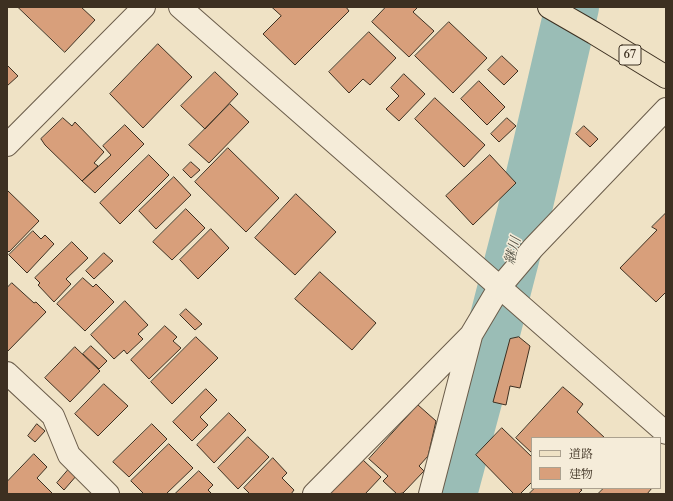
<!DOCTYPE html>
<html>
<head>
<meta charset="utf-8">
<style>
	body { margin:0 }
	#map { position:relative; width:673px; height:501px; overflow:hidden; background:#efe2c5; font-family:Cardo,"Noto Serif JP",serif }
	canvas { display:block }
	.frame { position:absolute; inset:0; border:8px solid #3d3021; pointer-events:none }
	.legend { position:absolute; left:531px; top:437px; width:130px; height:52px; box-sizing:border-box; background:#f5ecd9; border:1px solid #aba18f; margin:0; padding:5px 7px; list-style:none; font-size:12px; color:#3d3021 }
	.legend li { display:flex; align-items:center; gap:8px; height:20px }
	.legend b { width:20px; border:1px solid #aba18f }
</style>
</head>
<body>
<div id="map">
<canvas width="673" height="501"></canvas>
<div class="frame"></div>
<ul class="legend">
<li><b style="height:5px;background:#efe2c5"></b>道路</li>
<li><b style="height:11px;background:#d89f7b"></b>建物</li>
</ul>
</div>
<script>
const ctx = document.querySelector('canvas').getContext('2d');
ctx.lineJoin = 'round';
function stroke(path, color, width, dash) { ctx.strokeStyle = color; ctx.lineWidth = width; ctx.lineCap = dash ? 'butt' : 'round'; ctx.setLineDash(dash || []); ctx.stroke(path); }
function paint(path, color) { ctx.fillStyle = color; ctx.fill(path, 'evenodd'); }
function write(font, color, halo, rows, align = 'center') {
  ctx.font = font + ' Cardo,"Noto Serif JP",serif'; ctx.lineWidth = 3; ctx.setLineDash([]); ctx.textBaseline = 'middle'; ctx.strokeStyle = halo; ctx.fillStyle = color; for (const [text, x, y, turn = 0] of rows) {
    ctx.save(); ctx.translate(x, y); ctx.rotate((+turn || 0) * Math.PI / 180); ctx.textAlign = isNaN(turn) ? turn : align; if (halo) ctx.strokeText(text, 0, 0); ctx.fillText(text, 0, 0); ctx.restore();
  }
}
const river = new Path2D(`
	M450,494l37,-138 38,-147 47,-202`);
const building = new Path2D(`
	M18,7h63l14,13 -30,32z
	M272,7h74l3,4 -54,54 -32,-31 18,-18z
	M386,7h32l-5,5 21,19 -25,26 -37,-35z
	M449,22l38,36 -34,35 -38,-37z
	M369,32l27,26 -26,27 -7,-6 -14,14 -20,-21z
	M158,44l34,33 -49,51 -33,-34z
	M502,56l16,15 -14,14 -16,-15z
	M7,65l11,11 -11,10z
	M215,72l23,22 -33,35 -24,-23z
	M404,74l21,20 -26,27 -13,-12 13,-13 -8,-8z
	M479,81l26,26 -18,18 -26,-26z
	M435,98l50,47 -21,22 -49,-48z
	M230,104l19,18 -40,41 -20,-18z
	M63,118l9,8 3,-4 29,30 -10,11 4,3 -16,15 -37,-36 -4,-6z
	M507,118l9,8 -17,16 -8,-8z
	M125,125l19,19 -49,49 -13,-12 29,-26 -8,-9z
	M584,126l14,13 -8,8 -14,-13z
	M228,148l51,50 -33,34 -51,-50z
	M149,155l20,20 -49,49 -20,-21z
	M490,155l26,28 -43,42 -27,-29z
	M191,162l9,8 -9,8 -8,-8z
	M174,177l17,18 -35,34 -17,-18z
	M7,190l32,31 -30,31 -2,-2z
	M296,194l40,38 -41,43 -40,-37z
	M186,209l19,19 -33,32 -19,-18z
	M666,213v79l-10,10 -36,-34 37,-38 -5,-3z
	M211,229l18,19 -31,31 -18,-19z
	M33,231l8,8 4,-4 9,9 -27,29 -18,-18z
	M72,242l16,16 -22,21 5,5 -17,18 -16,-17 2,-2 -5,-5z
	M104,253l9,8 -19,18 -8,-8z
	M320,272l56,51 -24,27 -57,-51z
	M83,278l10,9 3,-3 18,18 -29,29 -28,-27z
	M12,283l22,20 2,-1 10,10 -39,40v-64z
	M125,301l23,24 -10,9 5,5 -16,15 -3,-4 -10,9 -23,-24z
	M186,309l16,15 -7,6 -15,-15z
	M165,326l12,11 -4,4 8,7 -32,31 -18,-19z
	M196,337l22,21 -46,46 -21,-22z
	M519,337l11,9 -10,42 -10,-2 -4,19 -13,-3 17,-63z
	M91,346l16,15 -8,8 -16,-15z
	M75,347l25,24 -30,31 -25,-24z
	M104,384l24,22 -30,30 -23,-22z
	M563,387l20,17 -6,8 28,26h-73v15l-16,-15z
	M206,389l11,11 -17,17 8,8 -16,16 -19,-19z
	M418,405l18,16 -8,35 -9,10 5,5 -21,22 -6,1 -14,-13 5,-5 -19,-17z
	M229,413l17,17 -32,33 -17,-18z
	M37,424l8,7 -10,11 -7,-6z
	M152,424l15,15 -38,38 -16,-15z
	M502,428l30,29v25l-12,12h-6l-38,-39z
	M248,437l21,20 -31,32 -20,-21z
	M169,444l24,24 -27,26h-22l-13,-13z
	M34,454l13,13 -10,11 16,16h-46v-12z
	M273,458l14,15 -5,5 12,12 -3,4h-41l-6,-6z
	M363,460l18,17 -16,17h-35z
	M69,469l8,6 -13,15 -7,-7z
	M199,471l14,14 -5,5 4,4h-37z
	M535,488h44l3,2 -4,4h-49z
	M604,488h48l-5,6h-49z`);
const minor = new Path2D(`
	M7,145l137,-138
	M7,373l46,43 16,39 39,39
	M314,494l157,-159 28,-47
	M430,494l41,-158`);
const tertiary = new Path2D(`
	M180,7l486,426
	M499,288l34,-40 133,-139`);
const primary = new Path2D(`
	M549,7l45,26 72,44`);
const shields = [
	[630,55,22]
];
const shieldNames = [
	["67",630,55]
];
const waterNames = [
	["継川",514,251,-75]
];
stroke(river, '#9abdb6', 54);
paint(building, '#d89f7b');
stroke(building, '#3d3021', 1);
stroke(minor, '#6a5c4a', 24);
stroke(tertiary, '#6a5c4a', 24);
stroke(primary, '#3d3021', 24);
stroke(minor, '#f5ecd9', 22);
stroke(tertiary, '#f5ecd9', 22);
stroke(primary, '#efe2c5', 22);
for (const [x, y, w] of shields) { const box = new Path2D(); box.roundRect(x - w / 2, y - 10, w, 20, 3); ctx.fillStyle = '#f5ecd9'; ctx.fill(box); stroke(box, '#3d3021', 1); }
write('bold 12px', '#3d3021', null, shieldNames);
write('italic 14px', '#545346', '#f5ecd9', waterNames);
</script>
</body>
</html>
